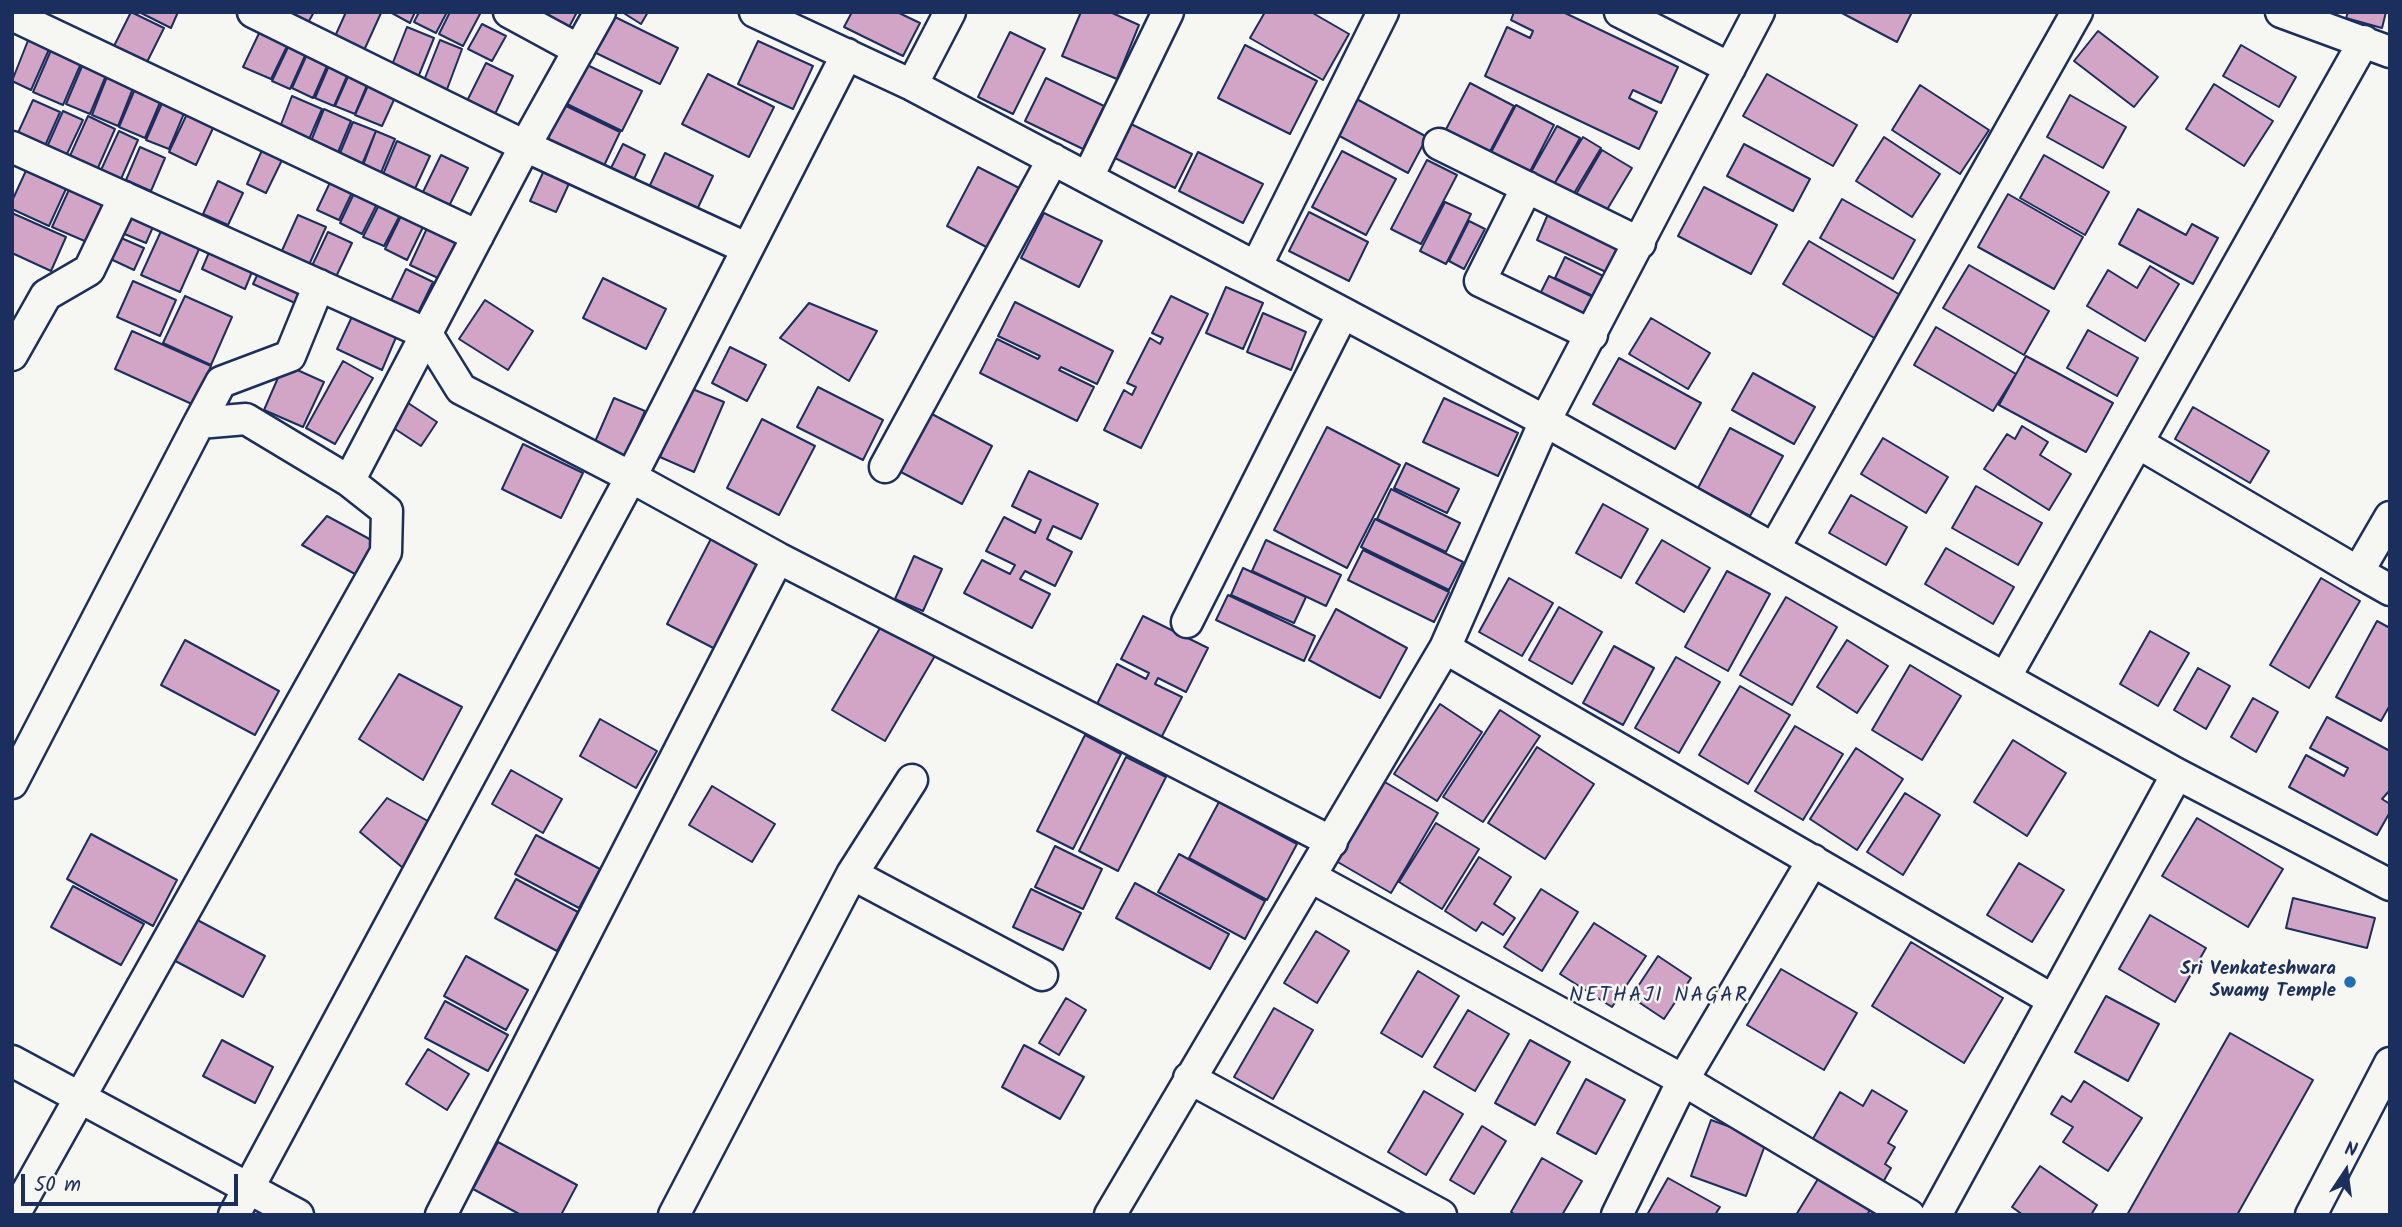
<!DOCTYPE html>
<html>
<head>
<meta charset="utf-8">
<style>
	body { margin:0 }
	#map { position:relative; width:2402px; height:1227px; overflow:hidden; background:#f6f6f2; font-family:Kalam,sans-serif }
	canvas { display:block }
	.frame { position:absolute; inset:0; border:14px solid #1b2f5e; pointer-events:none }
	.north { position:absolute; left:2311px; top:1136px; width:70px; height:70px; -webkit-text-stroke:5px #f6f6f2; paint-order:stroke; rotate:13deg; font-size:19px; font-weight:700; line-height:28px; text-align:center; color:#1b2f5e }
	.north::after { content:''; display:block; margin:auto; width:24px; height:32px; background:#1b2f5e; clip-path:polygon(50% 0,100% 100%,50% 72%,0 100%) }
	.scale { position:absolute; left:21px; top:1174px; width:217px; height:32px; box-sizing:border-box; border:4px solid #1b2f5e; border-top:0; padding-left:9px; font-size:21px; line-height:24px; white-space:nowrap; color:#1b2f5e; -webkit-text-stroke:5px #f6f6f2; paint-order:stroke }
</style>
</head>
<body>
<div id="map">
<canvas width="2402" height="1227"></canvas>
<div class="frame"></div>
<div class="north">N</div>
<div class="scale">50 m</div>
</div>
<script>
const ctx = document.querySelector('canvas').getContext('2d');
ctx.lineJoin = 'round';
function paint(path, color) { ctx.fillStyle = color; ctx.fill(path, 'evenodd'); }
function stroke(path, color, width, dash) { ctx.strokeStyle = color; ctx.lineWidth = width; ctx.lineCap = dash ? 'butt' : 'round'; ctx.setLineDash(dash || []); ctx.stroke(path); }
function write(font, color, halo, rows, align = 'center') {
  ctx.font = font + ' Kalam,sans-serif'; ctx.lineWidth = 5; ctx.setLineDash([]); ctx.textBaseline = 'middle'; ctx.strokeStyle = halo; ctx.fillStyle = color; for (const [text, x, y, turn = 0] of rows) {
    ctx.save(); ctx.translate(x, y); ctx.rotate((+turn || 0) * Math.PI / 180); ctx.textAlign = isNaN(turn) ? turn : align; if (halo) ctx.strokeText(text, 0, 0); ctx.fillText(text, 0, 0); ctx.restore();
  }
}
const building = new Path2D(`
	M131,12l33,16 -20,40 -33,-16z
	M139,12h39l-7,16z
	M276,12h38l-9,16z
	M346,12l35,1 -20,44 -29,-14z
	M390,12h25l-5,11z
	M419,12h28l-11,21 -22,-11z
	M450,12h31l-18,34 -24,-12z
	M544,12h33l-10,19 -26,-14z
	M622,12h26l-7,12z
	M852,12h45l23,11 -17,33 -59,-29z
	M1081,12h29l29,13 -22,54 -55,-23z
	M1265,12h46l38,22 -26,46 -73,-42z
	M1514,12h49l115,55 -17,36 -28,-13 -4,8 28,14 -18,37 -154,-73 22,-49 23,11 3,-7 -22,-11z
	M1840,12h72l-15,30z
	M2348,12h38l-4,16 -36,-10z
	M613,16l65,32 -18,36 -66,-32z
	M482,24l24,12 -14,25 -24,-12z
	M262,27l28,13 -19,39 -28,-12z
	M407,27l27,11 -17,42 -27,-10z
	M2098,31l60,46 -24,30 -60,-46z
	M1010,32l35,17 -32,65 -35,-17z
	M29,38l21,9 -19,43 -19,-9z
	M440,40l22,9 -16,43 -23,-9z
	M291,41l17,8 -18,40 -18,-8z
	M758,41l55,25 -20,43 -55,-25z
	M1245,45l72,36 -27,53 -72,-36z
	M2241,45l55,32 -17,30 -56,-31z
	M52,48l30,13 -19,44 -30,-13z
	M309,50l21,9 -17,39 -21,-10z
	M331,61l19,8 -16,37 -19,-8z
	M486,63l27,13 -18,38 -28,-13z
	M83,64l24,9 -17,41 -24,-10z
	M585,64l57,27 -20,40 -57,-28z
	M351,70l19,8 -15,36 -20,-8z
	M708,74l66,33 -25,50 -67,-33z
	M1767,74l90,51 -24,41 -90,-50z
	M107,77l26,11 -15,38 -26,-11z
	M1046,78l58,28 -21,43 -58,-28z
	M371,79l27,12 -16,35 -27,-11z
	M1470,83l44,23 -29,55 -44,-22z
	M2214,84l59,37 -29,45 -58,-37z
	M1920,85l69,45 -29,44 -68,-44z
	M135,89l26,11 -16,38 -26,-11z
	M2070,95l56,32 -23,41 -56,-31z
	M292,96l30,13 -15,35 -29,-12z
	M1353,97l74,40 -19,36 -74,-40z
	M33,100l27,12 -16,36 -27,-13z
	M163,101l22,10 -16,38 -23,-9z
	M564,105l56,27 -19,40 -56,-27z
	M1516,105l38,20 -30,58 -38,-21z
	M324,109l27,12 -15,36 -27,-11z
	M63,111l20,9 -17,36 -19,-9z
	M187,114l27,12 -18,39 -27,-13z
	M88,116l27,13 -18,41 -28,-12z
	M353,122l23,9 -15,36 -23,-9z
	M1129,123l63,31 -17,34 -62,-31z
	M1557,126l23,12 -32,57 -22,-14z
	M119,131l19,9 -17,39 -20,-9z
	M376,131l19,8 -15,36 -18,-7z
	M1583,137l18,11 -31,52 -19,-11z
	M1884,137l56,37 -28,43 -56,-36z
	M397,141l33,15 -17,37 -32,-14z
	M623,144l22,11 -11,24 -23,-11z
	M1744,144l66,35 -17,32 -66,-35z
	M140,147l25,11 -14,33 -25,-11z
	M263,148l20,10 -17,35 -19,-9z
	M1602,150l30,18 -30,50 -30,-17z
	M1342,151l54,28 -30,56 -54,-28z
	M1198,152l65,32 -20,39 -64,-32z
	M665,153l48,23 -21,44 -48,-22z
	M441,155l27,13 -20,40 -27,-12z
	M2044,155l65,37 -24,43 -65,-37z
	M1427,160l30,15 -36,69 -30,-15z
	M30,162l40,18 -21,46 -37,-17v-8z
	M547,164l26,11 -17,37 -26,-11z
	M978,167l43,22 -31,60 -43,-23z
	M334,174l22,10 -17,36 -22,-10z
	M73,181l34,16 -20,45 -35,-15z
	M218,181l25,12 -15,32 -25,-11z
	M358,185l23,11 -19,38 -22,-11z
	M1704,187l73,38 -26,49 -73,-38z
	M2008,194l75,43 -29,52 -76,-42z
	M382,199l21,10 -19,37 -21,-9z
	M1842,199l73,41 -22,39 -73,-41z
	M1445,202l26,12 -25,50 -26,-13z
	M126,206l30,14 -10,23 -31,-13z
	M1551,207l70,32 -15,33 -69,-32z
	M2138,209l48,26 6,-11 26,14 -25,46 -74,-40z
	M403,212l22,11 -18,37 -22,-11z
	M1309,212l59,30 -19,39 -60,-30z
	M12,213l54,24 -15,34 -39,-18z
	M1044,213l58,28 -23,46 -58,-29z
	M298,215l28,12 -18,40 -28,-12z
	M1469,221l16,8 -21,40 -15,-8z
	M429,224l29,14 -20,40 -28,-13z
	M162,229l38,18 -20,45 -39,-17z
	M328,232l24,11 -18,38 -24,-11z
	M112,234l32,14 -10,22 -32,-15z
	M1809,241l93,55 -26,43 -93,-55z
	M213,243l43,19 -11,27 -43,-20z
	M1565,257l38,19 -10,20 -38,-18z
	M263,263l42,19 -10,21 -42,-19z
	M1969,265l80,46 -25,44 -81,-47z
	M2150,266l29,18 -34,57 -58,-35 21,-36 29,18z
	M406,269l27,13 -19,39 -27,-12z
	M1549,276l44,21 -12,24 -44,-21z
	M603,278l63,31 -20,40 -63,-31z
	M133,281l43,19 -16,36 -43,-19z
	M1226,287l37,16 -20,46 -37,-16z
	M185,296l47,21 -21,48 -48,-22z
	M1171,296l37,18 -67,134 -37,-18 20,-40 8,5 4,-8 -9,-4 23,-45 10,6 3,-6 -11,-5z
	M485,300l48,31 -25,39 -49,-31z
	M1015,302l98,49 -16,33 -36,-17 -2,3 35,17 -17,34 -97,-48 17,-34 41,20 2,-3 -42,-20z
	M809,303l68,28 -28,50 -69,-43z
	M356,308l44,20 -18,42 -45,-21z
	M1263,313l43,19 -15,38 -44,-18z
	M1651,318l59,35 -22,36 -59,-35z
	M1936,327l80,47 -23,37 -79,-46z
	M2088,330l50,28 -21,38 -50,-28z
	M132,331l79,35 -17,39 -79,-36z
	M730,347l36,18 -19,36 -35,-18z
	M2026,356l87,47 -27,49 -87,-47z
	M1619,358l82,45 -26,46 -82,-45z
	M343,361l30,17 -38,66 -29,-16z
	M284,364l40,18 -21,45 -39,-17z
	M1753,373l62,34 -21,37 -62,-34z
	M818,387l65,33 -20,40 -66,-33z
	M690,388l34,14 -30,70 -34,-15z
	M614,398l31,13 -20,46 -31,-13z
	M1444,398l74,35 -20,43 -75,-34z
	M405,401l32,21 -16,24 -32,-21z
	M2193,407l76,44 -19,32 -75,-44z
	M930,413l62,33 -30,58 -63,-33z
	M762,419l53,27 -36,69 -52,-27z
	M2022,426l26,16 -8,13 31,19 -22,36 -65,-41 23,-35 8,5z
	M1327,427l73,38 -53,103 -73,-38z
	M1730,428l53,28 -33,60 -52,-28z
	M1883,438l65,39 -22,36 -65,-39z
	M523,444l60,29 -22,45 -59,-29z
	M1406,463l53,26 -12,24 -53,-25z
	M1029,471l69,33 -17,35 -28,-13 -6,13 25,13 -17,34 -30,-15 -5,8 30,15 -18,34 -68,-35 18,-33 28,14 5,-9 -29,-14 18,-34 31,16 6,-13 -29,-14z
	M1976,486l66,37 -24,42 -66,-37z
	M1391,489l69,34 -14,29 -69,-33z
	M1851,495l56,32 -21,38 -57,-32z
	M1603,504l45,25 -27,49 -45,-25z
	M327,516l59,32 -31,26 -53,-29z
	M1375,519l88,43 -14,28 -88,-43z
	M714,533l56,29 -47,91 -56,-29z
	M1266,540l75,35 -15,31 -74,-35z
	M1662,540l48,28 -26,44 -48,-29z
	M1946,548l68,39 -21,37 -68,-40z
	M1363,550l86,42 -15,30 -86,-42z
	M914,556l28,13 -19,42 -28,-12z
	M1243,568l63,29 -12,26 -63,-28z
	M1727,571l43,23 -42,77 -43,-24z
	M1509,578l44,25 -31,53 -43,-24z
	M2321,578l39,23 -51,87 -39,-23z
	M1228,595l87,41 -11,25 -88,-41z
	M1786,597l51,30 -45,78 -52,-30z
	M1559,607l43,25 -30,52 -43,-24z
	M1336,609l71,39 -27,50 -71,-38z
	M1143,616l65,32 -22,44 -28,-14 -3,6 27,13 -22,43 -65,-32 22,-44 29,15 3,-6 -28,-14z
	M2377,621l13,7v77l-9,16 -45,-24z
	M883,623l53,31 -51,87 -53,-31z
	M2150,631l39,22 -31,53 -38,-22z
	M185,640l94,51 -24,44 -94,-50z
	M1847,640l41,26 -31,47 -40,-26z
	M1614,646l40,22 -31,57 -40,-22z
	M1676,657l44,25 -41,71 -44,-25z
	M1910,665l51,31 -39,64 -50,-30z
	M2198,668l32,18 -24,43 -32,-19z
	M399,674l63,33 -39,73 -64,-41z
	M1740,686l50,29 -42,69 -49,-29z
	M2253,698l25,14 -22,40 -25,-15z
	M1440,704l42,28 -45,69 -43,-27z
	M1500,710l40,26 -57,86 -40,-25z
	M2327,717l63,34v39l-8,9 8,5v8l-13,23 -88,-48 17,-32 38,21 4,-8 -38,-20z
	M600,719l57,32 -21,37 -56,-32z
	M1795,726l48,28 -40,66 -48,-29z
	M1085,735l36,19 -48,95 -36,-18z
	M2013,740l53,33 -39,63 -53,-34z
	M1537,747l57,37 -49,75 -57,-36z
	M1856,748l47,31 -46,71 -47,-31z
	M1126,757l40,20 -48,94 -39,-20z
	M511,770l51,29 -19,34 -51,-29z
	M1383,781l55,32 -47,80 -55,-32z
	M712,786l63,38 -23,38 -63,-37z
	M1905,793l35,22 -37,60 -36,-23z
	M387,798l55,31 -27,49 -55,-46z
	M1219,802l78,42 -30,56 -78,-42z
	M2197,818l86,51 -35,58 -86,-51z
	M1436,823l43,26 -37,60 -43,-27z
	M91,834l86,46 -24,46 -86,-47z
	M536,835l64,34 -21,39 -64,-34z
	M1055,846l47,23 -19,40 -48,-22z
	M1179,854l86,47 -20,38 -87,-47z
	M1479,857l32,20 -17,27 21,14 -12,17 -21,-13 -6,9 -31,-20z
	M2019,863l45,27 -32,52 -45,-27z
	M516,879l62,33 -21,39 -62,-33z
	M1135,883l94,51 -19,35 -94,-51z
	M73,886l71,38 -23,41 -70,-38z
	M1031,889l50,24 -18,37 -50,-23z
	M1541,889l37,23 -36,59 -38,-24z
	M2293,898l82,20 -8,30 -81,-20z
	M188,915l77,41 -22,41 -77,-41z
	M2150,915l56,33 -31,54 -56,-33z
	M1594,923l52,33 -34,51 -52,-33z
	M1316,931l33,20 -32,52 -33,-20z
	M1911,942l92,56 -39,65 -92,-57z
	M466,956l62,34 -22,40 -62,-34z
	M1658,956l33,22 -27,41 -33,-22z
	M1781,969l76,44 -33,57 -77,-45z
	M1418,971l41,25 -37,61 -41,-24z
	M2106,996l53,28 -31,57 -53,-29z
	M1066,998l20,12 -27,45 -20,-12z
	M445,1001l63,34 -20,36 -63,-33z
	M1274,1008l39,22 -40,69 -39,-22z
	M1468,1010l41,24 -34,57 -41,-24z
	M2230,1033l83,47 -76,135h-110z
	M222,1040l51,27 -18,36 -52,-27z
	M1530,1040l40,22 -35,63 -40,-22z
	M1024,1045l60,32 -24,42 -58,-32z
	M428,1049l41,25 -22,36 -41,-26z
	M1586,1079l39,21 -29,54 -39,-21z
	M2084,1081l58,37 -34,53 -45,-29 10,-15 -22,-13 11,-18 9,6z
	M1872,1090l35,21 -19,32 7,4 -10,17 6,4 -9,16 -71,-42 29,-50 23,14z
	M1424,1091l39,23 -37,61 -38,-23z
	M1711,1120l56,20 -21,56 -55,-20z
	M1482,1126l24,15 -32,53 -24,-14z
	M498,1142l79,43 -16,30h-40l-48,-26z
	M1542,1158l40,23 -20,34h-46l-5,-3z
	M2040,1166l57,39 -6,10h-68l-11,-8z
	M1821,1174l52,31 -6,10h-71z
	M1668,1178l52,29 -5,8h-68z`);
const street = new Path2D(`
	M253,12l272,134 221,102
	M509,12l70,38
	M755,12l157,73 431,228 202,108 632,353 213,111
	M1620,12l110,56
	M2281,12l109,40
	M12,15l466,221
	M912,85l38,-73
	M1439,144l201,99
	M12,147l415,187 34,55 170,88 147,81 554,284
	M1088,177l80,-165
	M1527,187l-47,94 112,54
	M1256,267l127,-255
	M12,355l34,-60 43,-25 35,-73
	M199,423l22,-41 69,-26 29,-71
	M2138,443l220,129
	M885,467l168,-308
	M349,481l176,-335 75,-134
	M2390,517l-32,55 32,18
	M1774,549l303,-537
	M1187,622l156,-309
	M1445,648l608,352
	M2005,678l359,-637
	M12,783l187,-360 47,-4 103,62 38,30 -1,41 -372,663
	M852,874l190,101
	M1311,877l372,203 226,135
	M12,1061l286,154
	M1189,1078l252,137
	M234,1215l397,-738 216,-423
	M441,1215l337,-657
	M674,1215l178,-341 60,-94
	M1110,1215l335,-567 100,-227 214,-409
	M1617,1215l66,-135 130,-220
	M1936,1215l241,-441
	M2311,1215l79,-152`);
const markers = [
	[2350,982,7,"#1f6fb2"]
];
const poiNames = [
	["Sri Venkateshwara",2336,971],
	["Swamy Temple",2336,993]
];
const neighbourhoodNames = [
	["NETHAJI NAGAR",1659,997]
];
paint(building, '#d2a5c7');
stroke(building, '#1b2f5e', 2);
stroke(street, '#1b2f5e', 35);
stroke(street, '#f6f6f2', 30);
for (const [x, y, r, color] of markers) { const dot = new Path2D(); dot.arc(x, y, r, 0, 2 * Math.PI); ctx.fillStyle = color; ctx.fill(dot); stroke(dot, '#f6f6f2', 2.5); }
write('bold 19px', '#1b2f5e', '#f6f6f2', poiNames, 'right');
ctx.letterSpacing = '2px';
write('21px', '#1b2f5e', '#f6f6f2', neighbourhoodNames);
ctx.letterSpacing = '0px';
</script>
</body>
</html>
